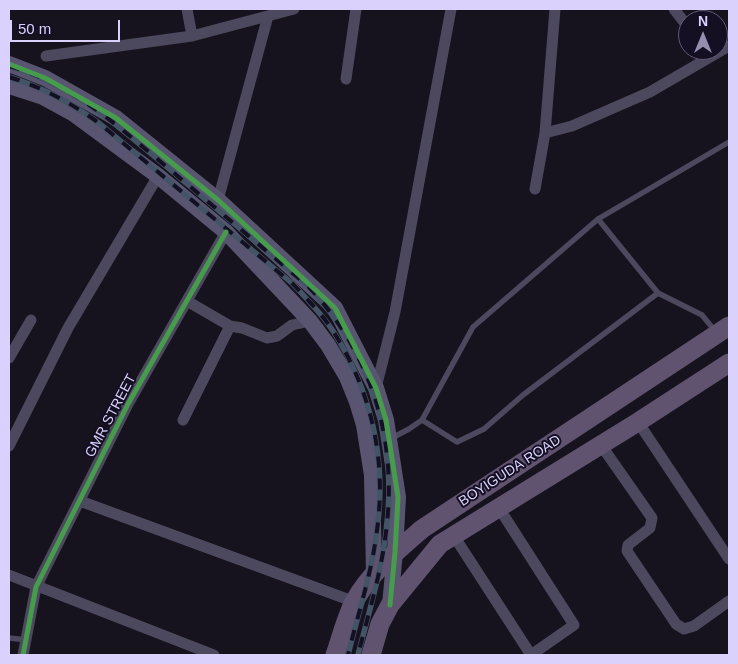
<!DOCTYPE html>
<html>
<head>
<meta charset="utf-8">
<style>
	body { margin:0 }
	#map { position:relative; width:738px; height:664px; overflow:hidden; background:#16131e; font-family:Arial,sans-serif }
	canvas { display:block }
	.frame { position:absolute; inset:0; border:10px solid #dad2fd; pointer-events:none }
	.north { position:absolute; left:678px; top:10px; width:50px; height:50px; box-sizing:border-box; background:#140f22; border:1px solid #635d7a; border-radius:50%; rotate:0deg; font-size:14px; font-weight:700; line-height:20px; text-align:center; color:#dad2fd }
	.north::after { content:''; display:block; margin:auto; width:18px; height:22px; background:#958faf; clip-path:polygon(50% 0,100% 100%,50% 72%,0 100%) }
	.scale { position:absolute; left:10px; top:20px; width:110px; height:22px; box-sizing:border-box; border:2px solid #dad2fd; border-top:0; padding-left:6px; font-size:15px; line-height:18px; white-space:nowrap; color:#dad2fd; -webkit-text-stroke:4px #140f22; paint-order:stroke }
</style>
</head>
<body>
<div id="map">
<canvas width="738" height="664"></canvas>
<div class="frame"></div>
<div class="north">N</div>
<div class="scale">50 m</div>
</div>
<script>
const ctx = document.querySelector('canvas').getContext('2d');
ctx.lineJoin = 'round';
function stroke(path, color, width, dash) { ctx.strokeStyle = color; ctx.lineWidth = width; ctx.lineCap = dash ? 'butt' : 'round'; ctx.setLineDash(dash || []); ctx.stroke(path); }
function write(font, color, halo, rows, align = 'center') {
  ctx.font = font + ' Arial,sans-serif'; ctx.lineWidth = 4; ctx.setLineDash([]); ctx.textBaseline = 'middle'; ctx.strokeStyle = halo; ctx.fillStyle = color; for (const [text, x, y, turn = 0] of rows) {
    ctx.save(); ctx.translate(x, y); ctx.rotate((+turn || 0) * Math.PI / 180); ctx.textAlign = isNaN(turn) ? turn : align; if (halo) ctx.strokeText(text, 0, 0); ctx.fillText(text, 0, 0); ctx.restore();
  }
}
const lane = new Path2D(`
	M598,219l60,74 44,22 13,16
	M422,420l35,22 27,-13 39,-34 135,-102
	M390,439l19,-10 13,-9 51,-93 125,-108 131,-77
	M9,638l18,2`);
const street = new Path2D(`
	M187,9l5,27
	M674,9l14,18
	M46,56l146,-20 102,-27
	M346,79l10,-70
	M545,133l27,-7 78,-34 79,-46
	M535,189l10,-56 10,-124
	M218,200l50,-184
	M230,326l12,2 25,10 10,-2 15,-11 18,-4
	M9,358l22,-38
	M376,388l19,-76 56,-303
	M183,420l47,-94 -43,-25
	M638,422l91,137
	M601,445l51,73 -2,10 -22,17 -1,6 49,73 8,5 10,-3 35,-25
	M9,446l59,-118 90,-152
	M80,501l275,101
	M454,536l77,119 43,-30 -75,-117
	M9,575l205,80
	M23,655l13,-68 92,-183 98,-172`);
const secondary = new Path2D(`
	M9,64l36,14 71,40 102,82 117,108 41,80 10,32 12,77 -3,55 -5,53
	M9,86l34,11 31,17 84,62 68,56 84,89 18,24 19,32 10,25 7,23 8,50 2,98`);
const primary = new Path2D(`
	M335,655c6,-17 11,-38 20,-55 17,-29 42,-49 67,-71l307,-203
	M371,655l9,-31 10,-19 50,-61 198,-122 91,-59`);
const rail = new Path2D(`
	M9,66c67,19 113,64 165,107 45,38 90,76 134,113 64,68 90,154 78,246 -5,42 -18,83 -28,123
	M9,77c33,10 62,26 90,46l194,161c14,15 29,30 40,47 38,59 54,128 44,199 -5,42 -19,84 -29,125`);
const cycleway = new Path2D(`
	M9,64l36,14 71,40 102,82 117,108 41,80 10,32 12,77 -3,55 -5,53
	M23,655l13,-68 92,-183 98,-172`);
const streetNames = [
	["GMR STREET",111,416,-62],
	["BOYIGUDA ROAD",510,471,-33]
];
stroke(lane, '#4c495e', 5.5);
stroke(street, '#4c495e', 11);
stroke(secondary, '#595571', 16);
stroke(primary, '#60536f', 19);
stroke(rail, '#445467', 5.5);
stroke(rail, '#140f22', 4, [11]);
stroke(cycleway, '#469c4c', 5);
write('14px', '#dad2fd', '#140f22', streetNames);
</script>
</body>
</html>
